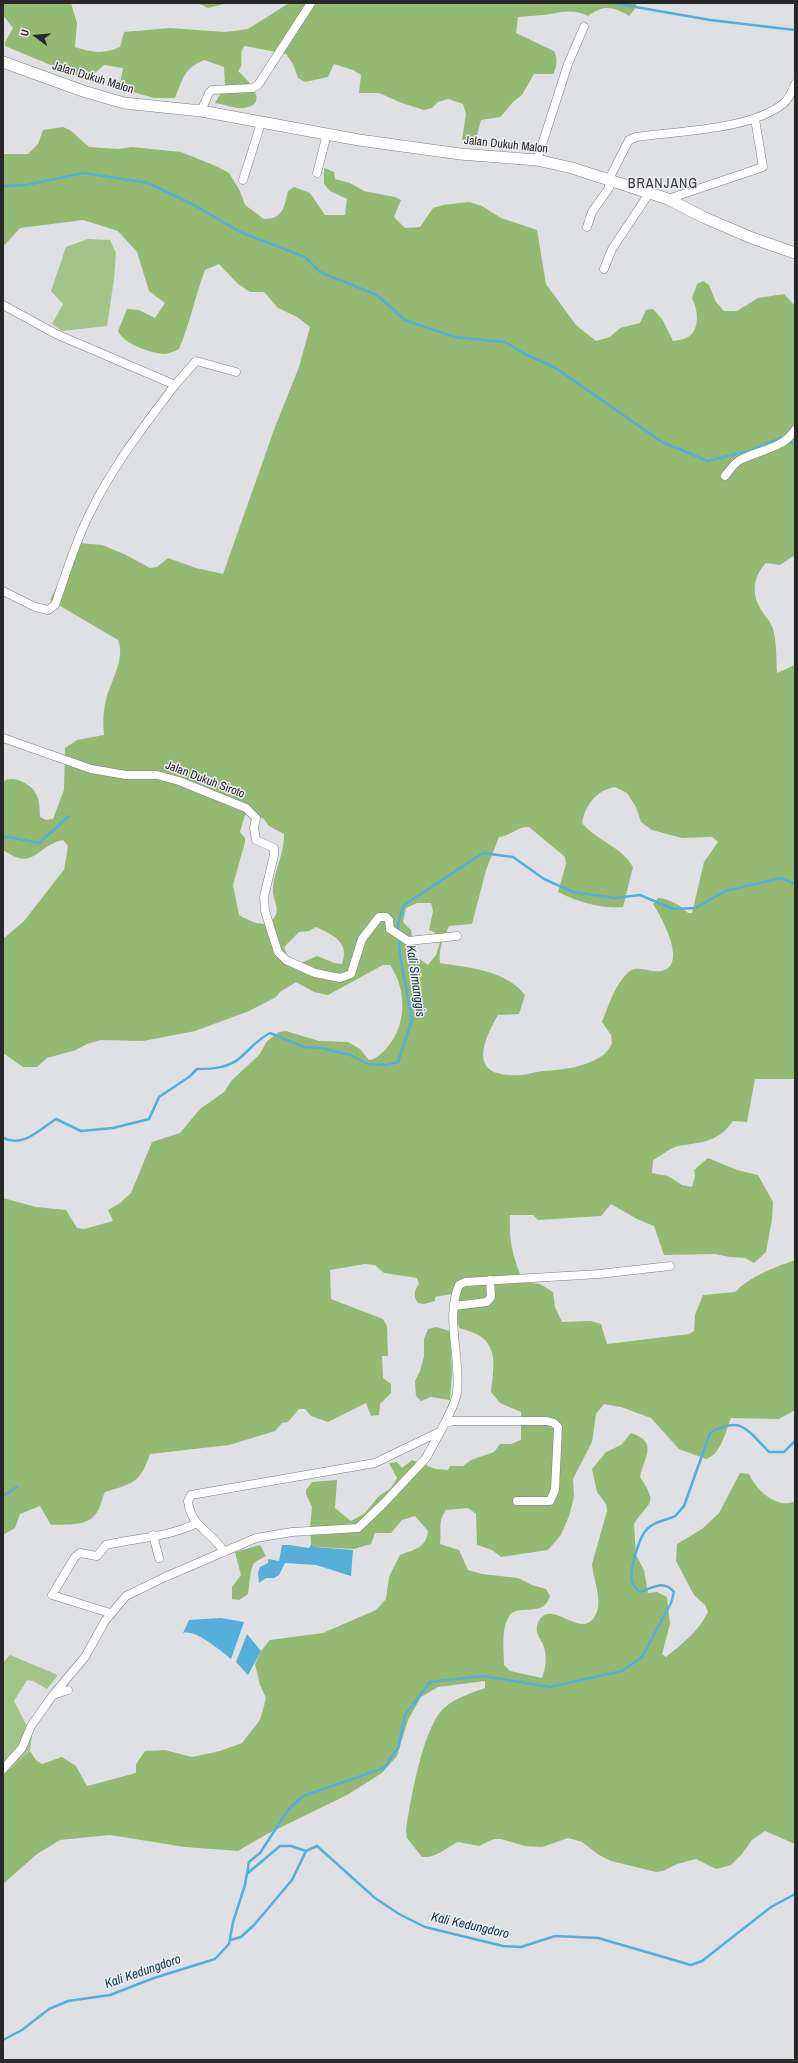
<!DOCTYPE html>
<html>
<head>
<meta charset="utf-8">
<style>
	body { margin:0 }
	#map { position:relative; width:798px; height:2063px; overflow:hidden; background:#dfe0e4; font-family:"Archivo Narrow",sans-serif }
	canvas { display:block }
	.frame { position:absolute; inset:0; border:4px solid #282829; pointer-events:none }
	.north { position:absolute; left:16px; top:16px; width:40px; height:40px; -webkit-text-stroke:3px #eceef1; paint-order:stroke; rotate:286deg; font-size:11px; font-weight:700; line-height:16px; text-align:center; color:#282829 }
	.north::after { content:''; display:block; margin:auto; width:14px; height:18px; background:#282829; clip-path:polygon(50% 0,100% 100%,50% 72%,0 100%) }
</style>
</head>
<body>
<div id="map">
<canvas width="798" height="2063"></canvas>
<div class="frame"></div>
<div class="north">U</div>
</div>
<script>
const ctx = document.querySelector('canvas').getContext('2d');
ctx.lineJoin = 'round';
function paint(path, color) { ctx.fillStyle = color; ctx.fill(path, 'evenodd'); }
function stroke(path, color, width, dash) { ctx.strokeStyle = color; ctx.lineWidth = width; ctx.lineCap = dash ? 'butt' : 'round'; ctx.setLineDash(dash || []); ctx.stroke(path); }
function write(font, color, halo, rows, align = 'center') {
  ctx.font = font + ' "Archivo Narrow",sans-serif'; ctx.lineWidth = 3; ctx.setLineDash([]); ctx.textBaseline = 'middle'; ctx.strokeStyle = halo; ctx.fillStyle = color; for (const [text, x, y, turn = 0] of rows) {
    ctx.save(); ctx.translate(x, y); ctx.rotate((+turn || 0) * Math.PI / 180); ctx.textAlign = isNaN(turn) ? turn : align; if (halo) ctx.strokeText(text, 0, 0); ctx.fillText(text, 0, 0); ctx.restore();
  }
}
const green = new Path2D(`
	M88,239l22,1 6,13 -2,26 -7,47 -45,5 -10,-7 11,-20 -12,-13 15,-44z
	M10,1655l48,20 -11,14 -14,-8 -6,-1 -13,21 18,35 -2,15 -27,24v-112z`);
const forest = new Path2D(`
	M3,3h68l6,20 -2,24c17,6 29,7 45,0l4,-15 46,-4 55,4 23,-3 41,-26h348l-3,7 -5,6c-16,-10 -26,-11 -41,0 -16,-8 -28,-3 -44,-1 -9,1 -17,1 -26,2l-2,16 38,18c4,6 3,17 -1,23h-19l-12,21 -9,7 -10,12 -3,3 -19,3 -5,19 -6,4 -8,-3 4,-26 -3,-10 -15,-5 -10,3 -6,6 -8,2 -22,-7 -23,-10h-20l2,-18 -8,-5 -19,-6 -6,13 -23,5 -7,-4 -5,-14 -7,-10 -41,-8c-8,7 1,17 -7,25 10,9 33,33 6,37 -9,1 -20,-4 -29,-5l10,-17 -1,-19 -20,-7c-21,9 -21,19 -29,38h-21l-35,-10 4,-20 -19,-3 -17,15 -82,-34v-4l8,-14 -10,-13z
	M197,3h31l-20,5z
	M63,127l7,3 19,17 29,2 14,-2 49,5 35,14 13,7 11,18 5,14 19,14c20,0 20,-13 24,-28l6,-4 16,6 15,22h20l2,-16 -17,-8 -6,-7v-16l10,4 1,7 15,4 14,8 31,6 6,3 -7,17 11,11 15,-1 13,-19 10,-3 26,-3 13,4 19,12 36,12 9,54 30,41 20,16 14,-4 10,-9 20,-5 6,-13 7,-1 9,10 11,22c4,-1 9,-1 13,-3 15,-6 12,-29 6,-40l5,-14 6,-3 6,4 7,17 8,9h13l21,-13 26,-4 11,12v249l-15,10 -14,-2c-12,13 -15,28 -6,45 5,9 9,10 13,21 4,14 3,29 4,44l18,-8v414h-40l-8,43 -14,-1c-16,22 -31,21 -55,25 -8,2 -17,10 -25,14l-1,13 16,3 14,9 10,2 3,-11 -1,-6 14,-12 29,12 21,5 15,27 -1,17 -6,33 -12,11 -9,-5 -15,-1 -15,-3 -51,1 -10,-29 -17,-7 -26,-15 -10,12 -63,4 -5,-5h-23c-1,28 3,41 13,67l17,2 13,8 2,15 7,15 29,-1 10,3 6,20 82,-10 5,-3 1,-16 8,-20 32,-3c17,-17 38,-24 60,-32v150l-16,9 -48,-1c-5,12 -10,37 -25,41l-27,-10 -28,-31 -30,-11 -17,-3 -8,10 -4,28 -19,37 1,18 -5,19 -8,19 -13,15 -47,7 -9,-7 -15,-5 -1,-31 -8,-6 -22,2c-9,12 -4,21 -6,34l19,6 9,20 14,4 36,4 14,7 14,4 4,7c-7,24 -34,5 -42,22 -7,13 -4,33 -4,47l6,6 32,7c3,-8 5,-18 3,-27 -1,-10 -12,-17 -7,-28 11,-26 39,13 54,-3 14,-14 1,-40 0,-56l15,-53 -1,-7 -9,-12 -5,-23 14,-17 15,-7 10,-12c28,9 13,24 9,44 19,29 9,23 -6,47l2,31 8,15 4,23 9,-1 10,5 3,27 -8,30 4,3c16,-13 33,-26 42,-45l-3,-7 -11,-10 -18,-34 1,-17 25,-15 17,-16 21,-40 9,1c6,15 28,36 46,27v343l-30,-13 -13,9 -10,14 -11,11 -15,4 -20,-10 -19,5 -14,7 -7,1 -45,-11 -12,-6 -17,-13 -14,-4 -26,9 -17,-1 -24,-7h-7l-15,7 -21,-4c-13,6 -21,16 -36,15l-15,-19 -1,-7c4,-29 17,-104 38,-123 11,-10 27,-15 41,-20v-7l-47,6 -17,10 -13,23 -11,36 -15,17 -35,22 -80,39 -29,17 -53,-4 -75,-12 -50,5 -23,14 -34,30v-109l27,-24 6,9 6,4 20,-7 14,9 11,20 49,-13v-9l9,-13 20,-1 27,7 28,-6 22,-8 18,-23 4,-14 2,-8 -6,-13 -5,-21 6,-13 9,-11 53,-7 53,-23 10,-11 3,-22 11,-22c14,-6 26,-6 28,-24l-13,-15 -13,4 -11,13h-16l-4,11 -17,5 -39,-2 -4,-2 -1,-17 2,-21 -6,-13v-4l6,-8 25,-2 -2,28 16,13 14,-8 14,-17 12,-8 6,-10 -8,-15 8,-1 5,6 10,-8 24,9 12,1 2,-4h13l8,-6 23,-8 6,-8h11l10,-4v-28l-21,-9 -9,-11c2,-19 8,-44 -11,-56 -6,-4 -15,-6 -21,-8l-8,-34 -16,3v4l-11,3 -6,-1c-6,-8 -3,-13 1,-19l-2,-6 -33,-5 -9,-8 -10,-1 -35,6 1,29 52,20 4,7 1,30h-6l1,22 8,6v9l-11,11 -1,11 -8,1 -5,-13 -38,19 -17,-6 -6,-7h-6l-11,13 -6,1 -7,8 -46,14 -79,9c-10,29 -16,29 -45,38 -3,6 -4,14 -8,20 -8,15 -31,12 -46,13l-11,-19 -20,8 -5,14 -12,7v-337l33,9 30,3 11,18 7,1 29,-8 -5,-11 12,-7 11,-10 21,-51 28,-9 20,-24 24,-17 8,-12 27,-25 8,-14 12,-9 7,-1 33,10 29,1 12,7 9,11c7,-1 9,-4 15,-9 23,-23 24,-60 6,-86h-7l-55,30 -14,-3 -18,-10 -16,10 -4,5 -27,14 -54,20 -52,10 -42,-1 -14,4 -11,6 -29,8 -10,9h-14l-20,-14v-114l21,-18 35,-45 5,-6 4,-24 -5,-6c-28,6 -28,32 -60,10v-68c4,-4 10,-3 15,-2 19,7 22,18 22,37l6,3 7,-1 11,-29 1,-42 12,-8 27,-5c-1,-12 -1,-23 2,-35 4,-18 20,-41 12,-60l-68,-40 29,-57 23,2 22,9 26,14 7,-1 11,-9 28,10 27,6 52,-147 24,-60 11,-40 -13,-10 -19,-9 -14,-16h-14l-12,-8 -19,-20 -14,6c-10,26 -15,54 -26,79 -5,2 -10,5 -15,5 -14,-1 -40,-10 -46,-23l9,-22 12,1 16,8 10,-15 -16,-12 -12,-39 -19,-21 -35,-11 -63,8 -17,19v-93h25l10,-10 5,-14zM615,787l12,6 9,14 5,15 11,8 30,8 30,-1 6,5 -14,20 -12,51h-4c-8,-8 -18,-14 -30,-15l-5,6c8,12 36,62 8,67 -10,2 -22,-6 -31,0 -15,12 -21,34 -28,51l9,13 1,8c-3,6 -6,11 -12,14 -15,10 -38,13 -56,14 -8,0 -16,4 -24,4 -50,3 -40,-29 -22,-60l21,-1 6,-19c-19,-25 -55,-27 -85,-32 -2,-14 4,-25 9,-37l23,-2 14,-54 13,-33c12,-1 18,-11 30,-10l36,30 1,7 -8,28c21,10 42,17 65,15l10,-40c-12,-21 -36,-26 -51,-44 3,-18 15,-33 33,-36zM245,815l18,3 6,8 15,8c1,20 -12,40 -11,58 1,10 9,21 -2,29 -9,7 -23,-1 -32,-6l-6,-30 12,-43v-4l-5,-6zM417,903h14l2,8 -4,19 5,2 6,10 -4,13 -8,10 -14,-10 -3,-25 -8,-8 3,-14zM316,927c17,8 34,15 26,37l-8,-1 -17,-7 -16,7 -14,-8 -3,-8 15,-15 10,-1z
	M436,1327l14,4 2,42 -2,27 -19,-3 -10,4 -5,-5 -1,-15 5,-10 4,-15v-17l4,-10z
	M260,1545l6,11 -12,7 -3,7 -3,24 -9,6 -7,-1v-12l9,-12 -6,-23z`);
const water = new Path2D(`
	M282,1545h7l20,3 2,-3 4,2 38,3 -2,26 -35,-11 -31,-2 -6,12 -5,3h-8l-7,5 -1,-10 2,-6 8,-4v-4l11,2z
	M221,1618l23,4 -13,37c-10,-8 -35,-30 -48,-26l6,-13z
	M247,1634l14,17 -13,24 -12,-13z`);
const stream = new Path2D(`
	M613,3l97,17 85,10
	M3,186l23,-1 58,-12 64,10 46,22 46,27 65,25 15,15 57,23 28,25 49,17 51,5 20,12 29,13 108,75 46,19 41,-10 32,-13 14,7
	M3,836l36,7 30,-27
	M399,932l-1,-9 6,-18 79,-52 30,4 31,22 29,13 42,6 25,-3 33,14 23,-1 29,-17 56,-13 14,6
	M3,1138c21,10 37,-9 53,-19l25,12 32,-3 36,-9 10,-22 30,-20 8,-8c16,0 32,-1 44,-12 10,-9 17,-18 29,-24l34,14 17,1 29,7 18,9 19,1 11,-3 14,-42 -12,-65 -1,-18
	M3,1496l14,-9
	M248,1873l32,-27h11l15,5 11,-5 58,52 24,16 26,13 78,19 18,1 34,-11 43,2 93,27 11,-4 69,-54 24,-13
	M230,1940l11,-3 13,-12 38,-45 14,-29
	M3,2040l19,-10 27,-21 19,-8 42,-6 44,-17 61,-19 14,-15 4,-22 12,-37 4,-23 11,-9 28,-43 15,-14 81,-28 14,-20 7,-33 25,-33 53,-6 67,11 72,-16 20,-14 29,-54 3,-11c-11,-13 -21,-4 -34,0 -4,-3 -6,-5 -8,-10 -3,-11 7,-45 15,-53 11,-10 20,-8 28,-13 3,-2 6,-7 9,-10l26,-73c32,-18 37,-3 59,19h15l11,-11`);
const street = new Path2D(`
	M201,111l8,-18 3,-3 41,-2 5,-3 53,-82
	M537,160l31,-96 16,-37
	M317,173l10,-39
	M243,180l18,-57
	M668,199l95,-32 -8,-48
	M587,227l5,-15 17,-24v-9l20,-39 7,-3c41,-6 116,-7 148,-34 6,-5 8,-12 11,-19
	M604,269l8,-20 38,-57
	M3,305l53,29 119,51 21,-24 40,11
	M725,476c4,-5 9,-13 15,-16 19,-10 43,-11 55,-30
	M3,591l32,16 13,3 7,-5c11,-31 20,-63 35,-92 22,-46 54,-87 85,-128
	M3,738l88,31 35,6h31l22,6 67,27 10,10 -2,10 2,12 18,8v7l-10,42 1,14 13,41 8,8 29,13 25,5 11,-4 11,-35 17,-22h7l3,3 1,9 18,12 49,-5
	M454,1306l33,-4 4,-5 -1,-17
	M445,1423c4,-10 11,-20 12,-31 4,-35 -12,-74 2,-107l6,-3 134,-8 71,-8
	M153,1535l6,23
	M224,1552c-13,-22 -33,-24 -36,-51l3,-6 184,-32 64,-31
	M110,1613l-58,-18 23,-38 5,-4 17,3 9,-11c30,-7 63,-8 91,-22
	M53,1695l32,-38 20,-36 21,-25 39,-19 91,-39 36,-6 66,-4 26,-25 42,-45 19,-35 8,-2h94l7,2 4,4 -3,63 -5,11h-33
	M3,1769l19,-21 9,-22 22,-31 15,-5`);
const secondary = new Path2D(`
	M3,62l80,29 41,12 77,8 158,29 101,14 77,6 35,8 96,31 35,18 49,21 43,15`);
const streetNames = [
	["Jalan Dukuh Malon",93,78,17],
	["Jalan Dukuh Malon",506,145,6],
	["Jalan Dukuh Siroto",205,780,21]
];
const waterNames = [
	["Kali Simanggis",415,981,82],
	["Kali Kedungdoro",470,1926,13],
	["Kali Kedungdoro",143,1972,-19]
];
const quarterNames = [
	["BRANJANG",663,184]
];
paint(green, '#a3c388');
paint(forest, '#94b973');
paint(water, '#56afd9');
stroke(stream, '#56afd9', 2.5);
stroke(street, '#7c7d81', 9);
stroke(secondary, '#7c7d81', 12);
stroke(street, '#fff', 8);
stroke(secondary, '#fff', 11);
write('12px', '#282829', '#eceef1', streetNames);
write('italic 13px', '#0f3849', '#eceef1', waterNames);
ctx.letterSpacing = '1px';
write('14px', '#3b3c3f', '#eceef1', quarterNames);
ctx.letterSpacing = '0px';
</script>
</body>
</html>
